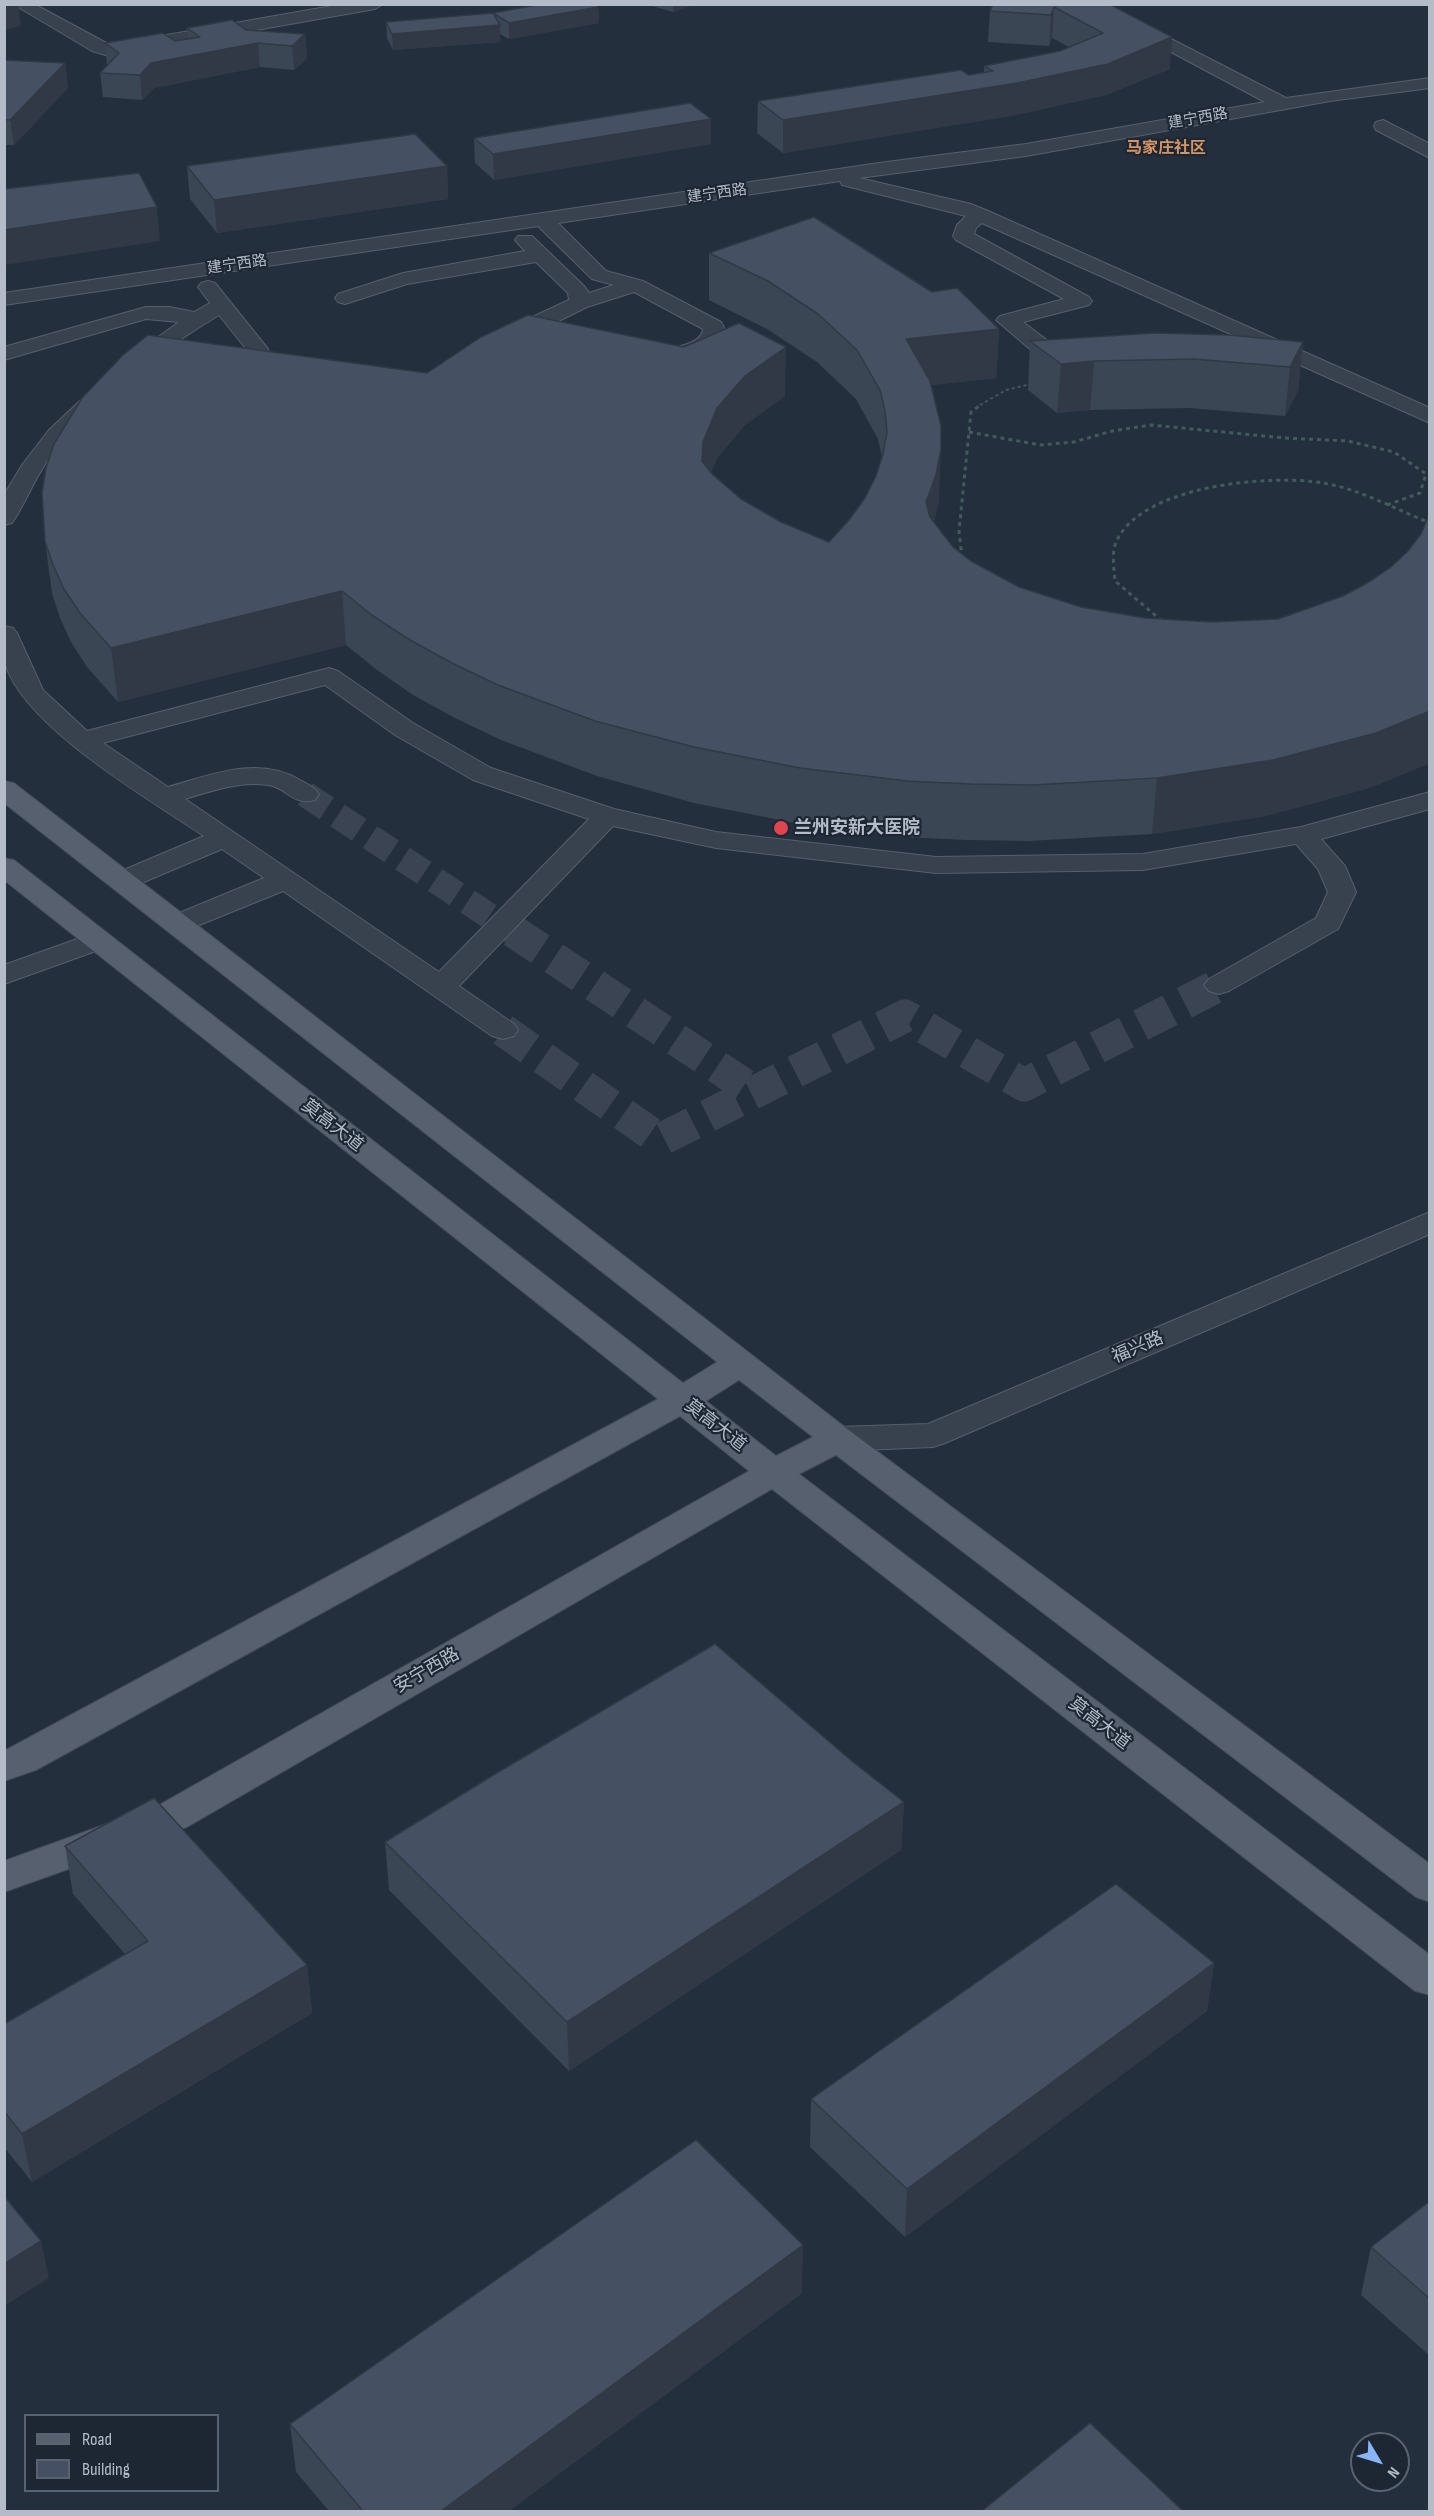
<!DOCTYPE html>
<html>
<head>
<meta charset="utf-8">
<style>
	body { margin:0 }
	#map { position:relative; width:1434px; height:2516px; overflow:hidden; background:#242f3e; font-family:"Sofia Sans Condensed",sans-serif }
	canvas { display:block }
	.frame { position:absolute; inset:0; border:6px solid #b4bcc9; pointer-events:none }
	.legend { position:absolute; left:24px; top:2414px; width:195px; height:78px; box-sizing:border-box; background:#1d2633; border:2px solid #59626f; margin:0; padding:8px 10px; list-style:none; font-size:18px; color:#b4bcc9 }
	.legend li { display:flex; align-items:center; gap:12px; height:30px }
	.legend b { width:30px; border:2px solid #59626f }
	.north { position:absolute; left:1350px; top:2432px; width:60px; height:60px; box-sizing:border-box; background:#1d2633; border:2px solid #59626f; border-radius:50%; rotate:128deg; font-size:16px; font-weight:700; line-height:24px; text-align:center; color:#b4bcc9 }
	.north::after { content:''; display:block; margin:auto; width:21px; height:27px; background:#8ab4f8; clip-path:polygon(50% 0,100% 100%,50% 72%,0 100%) }
</style>
</head>
<body>
<div id="map">
<canvas width="1434" height="2516"></canvas>
<div class="frame"></div>
<ul class="legend">
<li><b style="height:8px;background:#56606e"></b>Road</li>
<li><b style="height:16px;background:#455162"></b>Building</li>
</ul>
<div class="north">N</div>
</div>
<script>
const ctx = document.querySelector('canvas').getContext('2d');
ctx.lineJoin = 'round';
function stroke(path, color, width, dash) { ctx.strokeStyle = color; ctx.lineWidth = width; ctx.lineCap = dash ? 'butt' : 'round'; ctx.setLineDash(dash || []); ctx.stroke(path); }
function paint(path, color) { ctx.fillStyle = color; ctx.fill(path, 'evenodd'); }
function write(font, color, halo, rows, align = 'center') {
  ctx.font = font + ' "Sofia Sans Condensed","Noto Sans SC",sans-serif'; ctx.lineWidth = 4.5; ctx.setLineDash([]); ctx.textBaseline = 'middle'; ctx.strokeStyle = halo; ctx.fillStyle = color; for (const [text, x, y, turn = 0] of rows) {
    ctx.save(); ctx.translate(x, y); ctx.rotate((+turn || 0) * Math.PI / 180); ctx.textAlign = isNaN(turn) ? turn : align; if (halo) ctx.strokeText(text, 0, 0); ctx.fillText(text, 0, 0); ctx.restore();
  }
}
const minorTunnelFar1 = new Path2D(`
	M305,794l210,139`);
const minorTunnel = new Path2D(`
	M513,931l242,161
	M503,1030l157,110 245,-124 119,69 195,-100`);
const pathFar1 = new Path2D(`
	M980,405l26,-15 25,-6`);
const path = new Path2D(`
	M969,432l71,13 34,-3 38,-11 39,-6 134,13 63,3 46,11 32,22 -6,19 -33,12
	M962,558l-3,-27 12,-119 11,-8
	M1162,621l-47,-40c-1,-13 -4,-29 2,-41 27,-55 153,-66 206,-57 37,6 72,26 107,40`);
const minor = new Path2D(`
	M13,4h21l76,41 233,-41h40l-8,5 -266,47 -17,-5z
	M1081,4h22l183,94 144,-20v10l-100,13 -304,55 -167,22 112,26 17,7 442,197v15l-448,-200 -6,5 -2,6 115,63 3,4 -3,4 -66,17 58,44 -3,5 -8,1 -19,-5 -55,-47 4,-4 64,-17 -108,-59 -3,-4 4,-11 9,-9 -124,-31 -2,-4 -282,42 48,48 37,10 78,41c17,23 -37,42 -54,38l-3,-5 3,-5c12,-4 35,-7 36,-21l-69,-37 -47,15 -71,35 -8,1 -8,-1 -3,-5 3,-5 69,-32 -1,-7 -32,-31 -129,22 -62,20 -7,-2 -3,-4 3,-4 65,-21 122,-22 -10,-11 3,-4h14l53,51 4,6 25,-8 -22,-6 -54,-53 -534,79v-12l875,-130 147,-19 239,-42z
	M1383,120l47,24v14l-54,-28 -2,-4 2,-4z
	M208,281l7,2 53,66 7,26 -3,5 -8,2 -8,-2 -9,-30 -28,-35c-64,39 -129,86 -173,148 -13,19 -21,41 -34,60l-8,2v-30l18,-30 27,-35 66,-62 64,-46 -33,-3 -142,41v-13l142,-40h23l25,5 16,-9 -12,-16 3,-4z
	M4,626l9,2 4,5 26,57 44,41 242,-63 9,3 75,52 78,45 123,41 102,23 220,25 207,-3 158,-27 129,-35v17l-109,30 24,27 11,26 -18,37 -109,62 -10,3 -10,-3 -5,-6 5,-6 107,-61 12,-26 -10,-23 -22,-25 -153,26 -207,3 -220,-25 -103,-22 -154,160 55,38 4,6 -4,6 -11,3 -11,-3 -209,-145 -96,39 -10,3 -10,-3 -4,-6 4,-6 97,-40 -42,-29 -90,38 -10,2 -10,-2 -4,-6 4,-6 92,-39c-55,-37 -181,-110 -199,-173 -3,-11 -1,-26 -1,-37zM325,685l70,50 78,45 116,39 -150,153 -254,-173c27,-8 54,-18 83,-14 19,2 23,21 47,15l4,-6c-5,-7 -12,-10 -19,-14 -42,-25 -89,-5 -132,7l-65,-44z
	M97,932l10,3 4,6 -4,6 -103,37v-19z
	M1430,1212v22l-485,209 -12,4 -95,4 -12,-4 -6,-8 6,-8 12,-4 90,-3z`);
const major = new Path2D(`
	M4,781l10,2 836,648 580,433v38l-14,-5 -580,-442 -37,19 631,481v40l-15,-4 -643,-502 -585,338 -183,65v-31l155,-56 590,-334 -69,-55 -644,354 -32,11v-30l654,-352 -654,-519v-22l10,2 669,523 34,-21 -713,-559zM739,1380l74,57 -37,19 -70,-55z`);
const wall = new Path2D(`
	M645,4h50l-22,8z
	M1109,4l61,65 -64,26 -90,20 -233,38 -26,-20 1,-32 211,-26 15,-2v-7l76,-15 9,-4 -17,-9 -3,8 -61,-4 2,-31z
	M598,7l1,16 -90,16 -9,-5v8l-107,8 -6,-12 -1,-16z
	M187,28l118,6 2,25 -13,11 -34,-3 -106,21 -12,12 -39,-3 -3,-24 7,-8 -2,-22 70,-2 13,-2z
	M4,60l61,3 3,25 -54,57h-10z
	M474,138l237,6 -217,36 -19,-17z
	M187,166h260l1,33 -231,34 -27,-34z
	M709,253l223,39 67,37 -3,49 -65,7 8,115 -5,22 19,25 18,14 48,26 62,20 64,11 67,4 66,-3 65,-23 26,-14 22,-15 17,-16 13,-17 9,-17v246l-61,25 -103,28 -114,18 -123,7 -62,-1 -63,-3 -104,-13 -106,-21 -97,-27 -96,-36 -46,-22 -42,-23 -36,-25 -31,-25 -228,57 -31,-35 -16,-25 -11,-24 -8,-25 -7,-52 382,-168 358,23 -40,29 -28,33 -6,14 30,27 40,23 48,20 20,-22 16,-22 11,-22 6,-19 -4,-18 -22,-40 -39,-37 -50,-33 -58,-29z
	M1030,341l273,1 -5,49 -13,25 -96,-8 -99,2 -33,3 -29,-23z
	M853,1762l51,40 -3,48 -332,221 -180,-181 -4,-48z
	M65,1846l242,119 5,48 -280,169 -28,-35v-123l121,-70 -52,-60z
	M1214,1963l-7,48 -302,226 -95,-90 1,-48z
	M1430,2201v155l-69,-61 10,-48z
	M802,2293l-293,218h-180l-33,-39 -6,-48z`);
const shadedWall = new Path2D(`
	M8,4h10l3,22 -17,4v-25z
	M673,4h22l-22,8z
	M598,7l1,16 -90,16v-16z
	M1054,7l-2,31 -3,8 2,-31z
	M500,25v17l-107,8 -1,-16z
	M305,34l2,25 -13,11 -2,-24z
	M1172,37l-2,32 -64,26 -90,20 -233,38v-33z
	M258,43l2,24 -106,21 -12,12 -2,-25 11,-12z
	M65,63l3,25 -54,57 -4,-25z
	M711,119v25l-217,36 -1,-26z
	M447,166l1,33 -231,34 -3,-33z
	M157,207l3,34 -156,24v-35z
	M999,329l-3,49 -92,10 2,-49z
	M1303,342l-5,49 -13,25 5,-49z
	M786,347l-1,49 -40,29 -28,33 -14,35 -1,-32 1,-19 14,-34 28,-32z
	M1094,361l-4,49 -33,3 4,-49z
	M941,449l-2,51 -6,26 -9,28 2,-52z
	M342,591l4,54 -228,57 -7,-54z
	M1430,711v52l-61,25 -103,28 -114,18 5,-56z
	M904,1802l-3,48 -332,221 -2,-49z
	M1214,1963l-7,48 -302,226 2,-48z
	M307,1965l5,48 -280,169 -10,-48z
	M41,2241l8,37 -45,28v-42z
	M803,2245l-1,48 -293,218h-68z`);
const building = new Path2D(`
	M542,4h53l3,3 -89,16 -16,-10z
	M993,4h116l63,33 -64,27 -91,19 -234,37 -25,-19 203,-31 8,5 24,-4 -9,-5 76,-15 43,-18 -49,-26 -3,8 -61,-4z
	M493,13l7,12 -108,9 -6,-12z
	M232,20l14,10 59,4 -13,12 -34,-3 -107,20 -11,12 -40,-2 19,-20 -14,-10 58,-10 12,8 25,-4 -13,-9z
	M4,60l61,3 -55,57h-6z
	M690,103l21,16 -218,35 -19,-16z
	M415,134l32,32 -233,34 -27,-34z
	M139,173l18,34 -153,23v-41z
	M814,217l118,75 25,-4 42,41 -93,10 24,42 11,45v23l-5,26 -10,27 4,15 23,30 18,14 48,26 62,20 64,11 67,4 66,-3 65,-23 26,-14 22,-15 17,-16 13,-17 7,-17h2v194l-54,22 -103,27 -116,18 -124,7 -63,-1 -63,-3 -107,-13 -106,-21 -99,-26 -97,-36 -46,-22 -42,-23 -37,-24 -31,-25 -231,57 -31,-35 -16,-24 -11,-24 -8,-24 -3,-48 4,-25 8,-24 28,-46 41,-43 25,-20 279,38 54,-36 47,-22 156,32 55,-24 47,24 -41,29 -28,32 -14,34 -1,19 10,13 29,25 40,23 48,20 20,-22 16,-22 11,-22 7,-22 4,-22 -2,-21 -5,-21 -23,-40 -39,-36 -50,-33 -59,-28z
	M1154,333l75,2 74,7 -13,25 -96,-8 -100,2 -33,3 -31,-23z
	M715,1644l138,118 51,40 -337,220 -182,-180 110,-68z
	M154,1798l153,167 -285,169 -18,-23v-87l144,-83 -83,-95z
	M1116,1884l98,79 -307,226 -96,-90z
	M696,2140l107,105 -362,266h-78l-73,-87z
	M4,2196l37,45 -37,23z
	M1430,2201v98l-59,-52z
	M1090,2423l93,88h-201z`);
const markers = [
	[781,828,8,"#e0444e"]
];
const farStreetnames = [
	["建宁西路",1198,119,-10],
	["建宁西路",717,194,-8],
	["建宁西路",237,265,-8]
];
const farNeighbourhoodnames = [
	["马家庄社区",1166,149]
];
const poiNames = [
	["兰州安新大医院",794,828]
];
const streetNames = [
	["莫高大道",332,1126,38],
	["福兴路",1138,1348,-23],
	["莫高大道",715,1426,38],
	["安宁西路",427,1671,-30],
	["莫高大道",1099,1724,38]
];
stroke(minorTunnelFar1, '#3a4453', 26, [26, 13]);
stroke(minorTunnel, '#3a4453', 33, [33, 16]);
stroke(minor, '#565f6c', 2);
stroke(major, '#414a57', 2);
stroke(pathFar1, '#44595c', 2, [3, 3]);
stroke(path, '#44595c', 3, [4, 4]);
paint(minor, '#38414e');
paint(major, '#56606e');
paint(wall, '#3b4654');
paint(shadedWall, '#303945');
paint(building, '#455162');
stroke(building, '#303945', 1.5);
for (const [x, y, r, color] of markers) { const dot = new Path2D(); dot.arc(x, y, r, 0, 2 * Math.PI); ctx.fillStyle = color; ctx.fill(dot); stroke(dot, '#1d2633', 2); }
write('15px', '#b4bcc9', '#1d2633', farStreetnames);
write('bold 16px', '#d59563', '#1d2633', farNeighbourhoodnames);
write('bold 18px', '#b4bcc9', '#1d2633', poiNames, 'left');
write('18px', '#b4bcc9', '#1d2633', streetNames);
</script>
</body>
</html>
